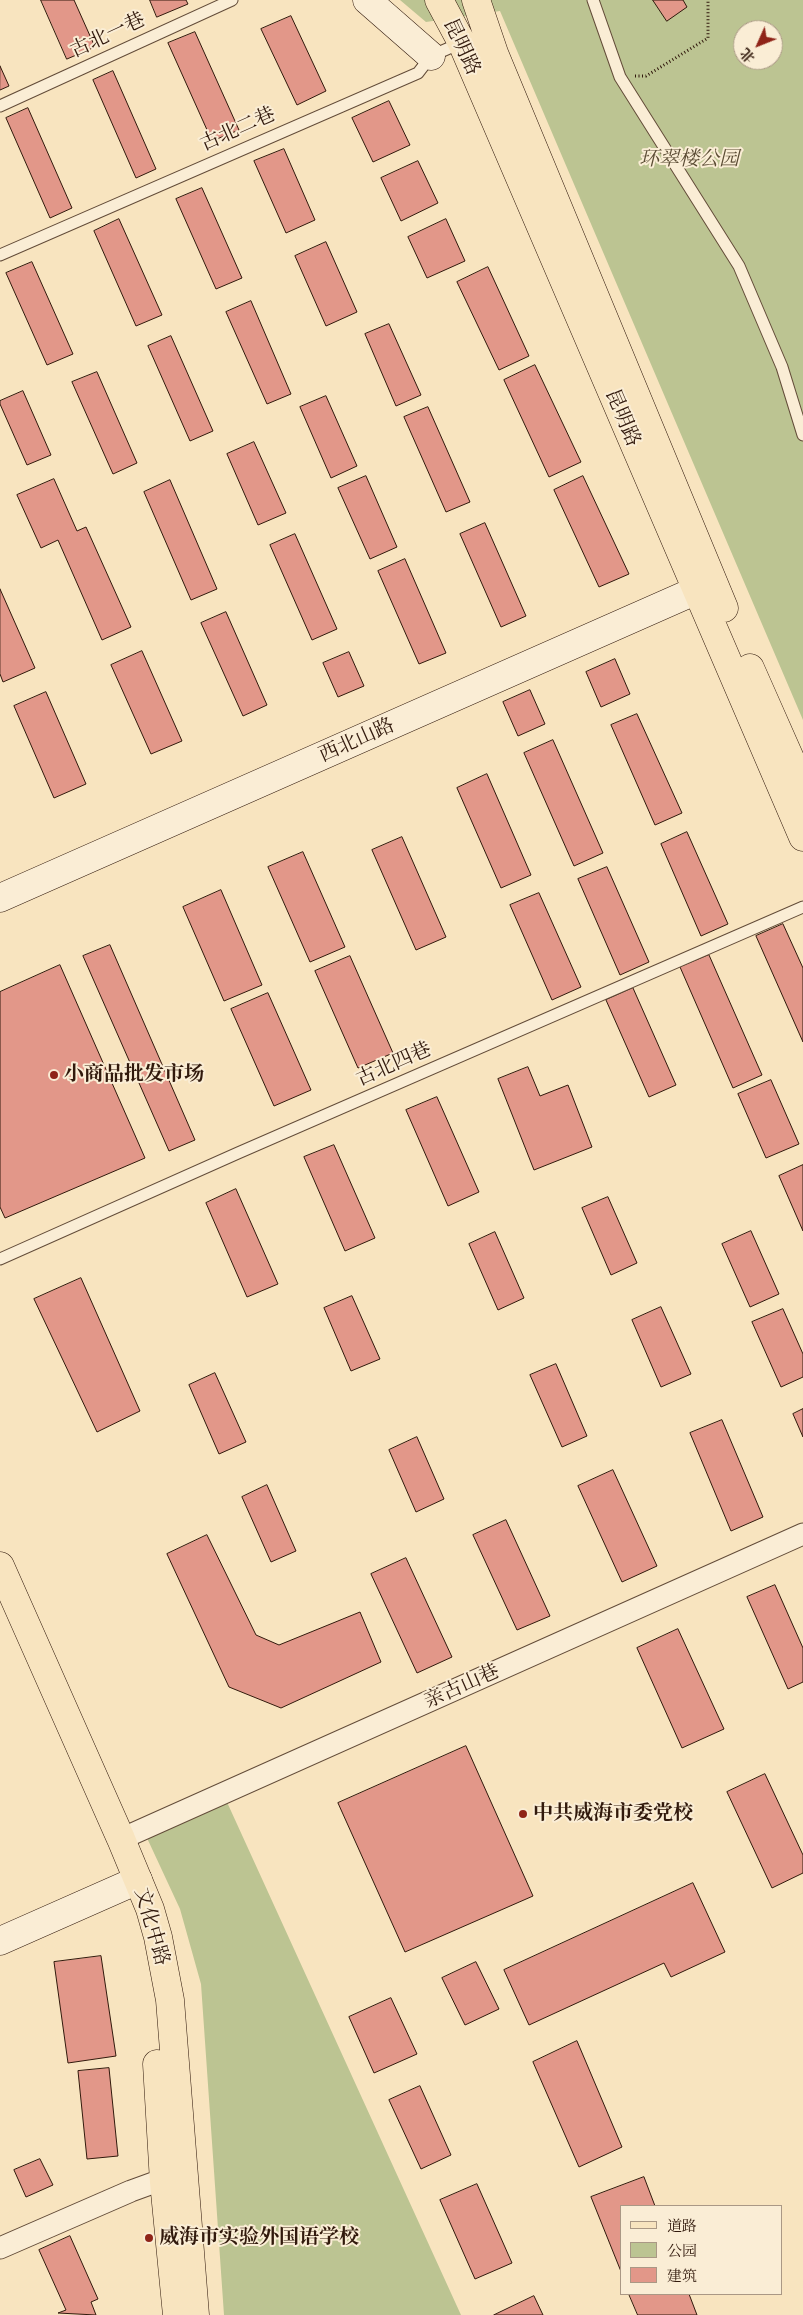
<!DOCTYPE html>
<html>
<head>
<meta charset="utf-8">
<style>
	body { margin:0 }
	#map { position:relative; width:803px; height:2315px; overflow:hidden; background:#f8e4bf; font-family:Alegreya,"Noto Serif SC",serif }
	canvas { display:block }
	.legend { position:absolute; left:620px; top:2205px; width:162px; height:90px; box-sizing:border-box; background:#faedd5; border:1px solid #aa9885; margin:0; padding:6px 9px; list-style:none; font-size:15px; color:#31190c }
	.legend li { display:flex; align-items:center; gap:10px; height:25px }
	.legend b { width:25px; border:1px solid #aa9885 }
	.north { position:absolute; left:733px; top:20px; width:50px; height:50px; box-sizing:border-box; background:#faedd5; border:1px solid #aa9885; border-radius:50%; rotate:226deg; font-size:14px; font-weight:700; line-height:20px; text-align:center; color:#31190c }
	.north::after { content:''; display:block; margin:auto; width:18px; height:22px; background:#8f2418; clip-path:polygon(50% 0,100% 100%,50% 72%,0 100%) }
</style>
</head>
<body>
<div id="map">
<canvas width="803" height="2315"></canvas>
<ul class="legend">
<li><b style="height:6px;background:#f8e4bf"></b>道路</li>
<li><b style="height:14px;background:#bcc492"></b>公园</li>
<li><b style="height:14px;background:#e29789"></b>建筑</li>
</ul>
<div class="north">北</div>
</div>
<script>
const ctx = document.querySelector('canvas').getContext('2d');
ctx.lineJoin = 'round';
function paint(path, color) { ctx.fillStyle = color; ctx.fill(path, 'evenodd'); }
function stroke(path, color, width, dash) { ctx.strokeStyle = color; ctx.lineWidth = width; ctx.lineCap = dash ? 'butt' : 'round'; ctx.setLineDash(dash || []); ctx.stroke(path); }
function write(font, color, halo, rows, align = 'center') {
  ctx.font = font + ' Alegreya,"Noto Serif SC",serif'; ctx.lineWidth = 4; ctx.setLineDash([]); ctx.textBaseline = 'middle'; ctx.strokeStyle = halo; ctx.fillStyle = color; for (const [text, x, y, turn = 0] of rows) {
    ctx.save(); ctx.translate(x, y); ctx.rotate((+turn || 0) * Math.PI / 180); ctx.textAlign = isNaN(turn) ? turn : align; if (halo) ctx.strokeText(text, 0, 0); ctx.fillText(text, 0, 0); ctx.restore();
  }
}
const green = new Path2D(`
	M400,0h403v720l-303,-709 -74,11zM743,30h30v30h-30z
	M226,1800l235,515h-237l-23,-331 -21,-75 -33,-71z`);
const building = new Path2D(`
	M41,0h33l21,47 -28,12z
	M150,0h36l2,4 -31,13z
	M653,0h30l4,7 -20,14z
	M291,16l35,75 -29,14 -36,-76z
	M195,32l44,98 -27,11 -44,-98z
	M0,66l9,20 -9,4z
	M113,71l43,98 -20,9 -43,-98z
	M389,101l21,44 -37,17 -21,-44z
	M28,108l44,100 -22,10 -44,-100z
	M284,149l31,71 -29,13 -32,-72z
	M418,161l20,42 -37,18 -20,-43z
	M202,188l40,90 -26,11 -40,-90z
	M119,219l43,96 -26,11 -42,-95z
	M446,219l19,42 -38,17 -19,-41z
	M326,242l31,70 -31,14 -31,-70z
	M32,262l41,92 -26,11 -41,-92z
	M488,267l41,89 -30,14 -42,-88z
	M251,301l40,93 -24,10 -41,-92z
	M389,324l32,71 -25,11 -31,-72z
	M171,336l42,95 -23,10 -42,-95z
	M535,365l46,97 -32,15 -45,-97z
	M97,372l40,91 -24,11 -41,-92z
	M23,391l28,64 -24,10 -27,-61v-3z
	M326,396l31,70 -26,12 -31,-71z
	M428,407l42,95 -24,10 -42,-95z
	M254,442l32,71 -28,12 -31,-71z
	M366,476l31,71 -27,12 -32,-71z
	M583,476l46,98 -30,13 -45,-97z
	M54,479l23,52 9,-4 45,100 -29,13 -44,-100 -17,8 -24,-53z
	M170,480l47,109 -26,11 -47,-108z
	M485,523l41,93 -25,11 -41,-93z
	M295,534l42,95 -25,11 -42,-95z
	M405,559l41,94 -27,11 -41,-93z
	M0,589l35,79 -32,14 -3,-8z
	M226,612l41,93 -24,11 -42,-93z
	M142,651l40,90 -31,13 -40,-89z
	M349,652l15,34 -26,11 -15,-34z
	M615,659l15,35 -29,13 -15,-35z
	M530,690l15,34 -27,12 -15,-34z
	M46,692l40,92 -32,14 -40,-92z
	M637,714l45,99 -27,12 -44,-100z
	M553,740l50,113 -29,13 -50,-113z
	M487,774l44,101 -30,13 -44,-100z
	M687,832l41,92 -27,12 -40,-92z
	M402,837l44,100 -30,13 -44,-100z
	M303,852l42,95 -35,15 -42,-95z
	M607,867l42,95 -29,13 -42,-96z
	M221,890l41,95 -38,16 -41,-94z
	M539,893l42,94 -29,13 -42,-95z
	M783,924l20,44v74l-47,-106z
	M110,945l85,195 -26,11 -86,-195z
	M709,955l53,120 -29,13 -53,-121z
	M350,956l43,97 -35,15 -43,-97z
	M60,965l85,193 -140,60 -5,-11v-215z
	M633,988l43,97 -27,12 -43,-97z
	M268,993l43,97 -37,16 -43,-97z
	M528,1067l12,29 28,-11 24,62 -58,23 -36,-91z
	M771,1080l28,64 -33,14 -28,-64z
	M437,1097l42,95 -31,14 -42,-96z
	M334,1145l41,93 -30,13 -41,-94z
	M803,1165v66l-24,-55z
	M236,1189l42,95 -31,13 -41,-94z
	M608,1197l29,66 -26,12 -29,-67z
	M751,1231l28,63 -29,13 -28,-63z
	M495,1232l29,66 -26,12 -29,-66z
	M81,1278l59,133 -43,21 -63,-133z
	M352,1296l28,63 -29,12 -27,-63z
	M661,1307l30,67 -30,13 -29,-67z
	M783,1309l20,45v23l-22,10 -29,-65z
	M556,1364l31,72 -25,11 -32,-72z
	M215,1373l31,69 -27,12 -30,-69z
	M803,1409v28l-10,-23z
	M722,1420l41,97 -32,14 -41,-98z
	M417,1437l27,62 -28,13 -27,-62z
	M613,1470l44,96 -35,16 -44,-96z
	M267,1485l29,66 -25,11 -29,-65z
	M506,1520l44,96 -33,14 -44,-95z
	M207,1535l49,100 23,10 81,-33 21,50 -100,46 -52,-21 -62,-133z
	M406,1558l46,99 -35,16 -46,-99z
	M775,1585l28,63v34l-15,7 -41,-92z
	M678,1629l46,100 -42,19 -45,-100z
	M466,1746l67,150 -128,56 -67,-149z
	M765,1774l38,81v18l-31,15 -45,-96z
	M693,1883l32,69 -54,25 -7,-14 -135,62 -25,-55z
	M101,1956l15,100 -48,7 -14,-101z
	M476,1962l23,47 -34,16 -23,-47z
	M391,1998l26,56 -43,19 -25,-56z
	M577,2041l45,106 -43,20 -46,-105z
	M109,2068l9,88 -31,3 -9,-88z
	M420,2086l31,69 -30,14 -32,-69z
	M40,2159l13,26 -27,12 -12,-27z
	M644,2177l11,29h-33v68l-31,-77z
	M477,2184l35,79 -37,16 -35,-79z
	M70,2236l28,63 -7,3 5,13 -38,-2 8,-3 -27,-60z
	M629,2294h60l8,21h-59z
	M534,2296l9,19h-49z`);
const path = new Path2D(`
	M635,76h11l62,-38v-38`);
const lane = new Path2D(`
	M593,0l27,77 119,189 43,101 21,68
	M0,106l232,-106
	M0,255l418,-182 13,-17 32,-14
	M0,1259l238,-106 565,-246`);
const street = new Path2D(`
	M121,1839l682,-305
	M0,2248l131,-57 22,-8 25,-3`);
const secondary = new Path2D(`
	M367,0l64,56
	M0,898l713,-315
	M0,1941l138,-61`);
const primary = new Path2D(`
	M439,0l23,43 341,794
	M476,0l18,53 230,555
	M750,668l53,120
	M0,1566l121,273 29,70 8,28 12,63 25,315
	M157,2064l7,118 13,133`);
const markers = [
	[54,1075,5,"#8f2418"],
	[523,1814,5,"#8f2418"],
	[149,2238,5,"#8f2418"]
];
const streetNames = [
	["古北一巷",108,36,-25],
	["昆明路",461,47,65],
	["古北二巷",238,130,-24],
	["昆明路",622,418,67],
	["西北山路",357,741,-24],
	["古北四巷",394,1065,-24],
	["亲古山巷",462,1687,-24],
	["文化中路",151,1927,74]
];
const parkNames = [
	["环翠楼公园",689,160]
];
const poiNames = [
	["小商品批发市场",64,1075],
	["中共威海市委党校",533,1814],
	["威海市实验外国语学校",159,2238]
];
paint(green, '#bcc492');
paint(building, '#e29789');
stroke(building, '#31190c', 1);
stroke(lane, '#634c39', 13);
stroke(street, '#634c39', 23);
stroke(secondary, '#31190c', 29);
stroke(primary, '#31190c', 29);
stroke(path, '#31190c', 3, [1, 2.5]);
stroke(lane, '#faedd5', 11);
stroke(street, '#faedd5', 21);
stroke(secondary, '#faedd5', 28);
stroke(primary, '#f8e4bf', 28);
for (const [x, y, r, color] of markers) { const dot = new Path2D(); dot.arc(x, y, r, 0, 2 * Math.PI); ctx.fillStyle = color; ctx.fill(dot); stroke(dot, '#faedd5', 2); }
write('20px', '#31190c', '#faedd5', streetNames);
write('italic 20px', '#5b4c34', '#faedd5', parkNames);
write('bold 20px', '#31190c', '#faedd5', poiNames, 'left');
</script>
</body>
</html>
